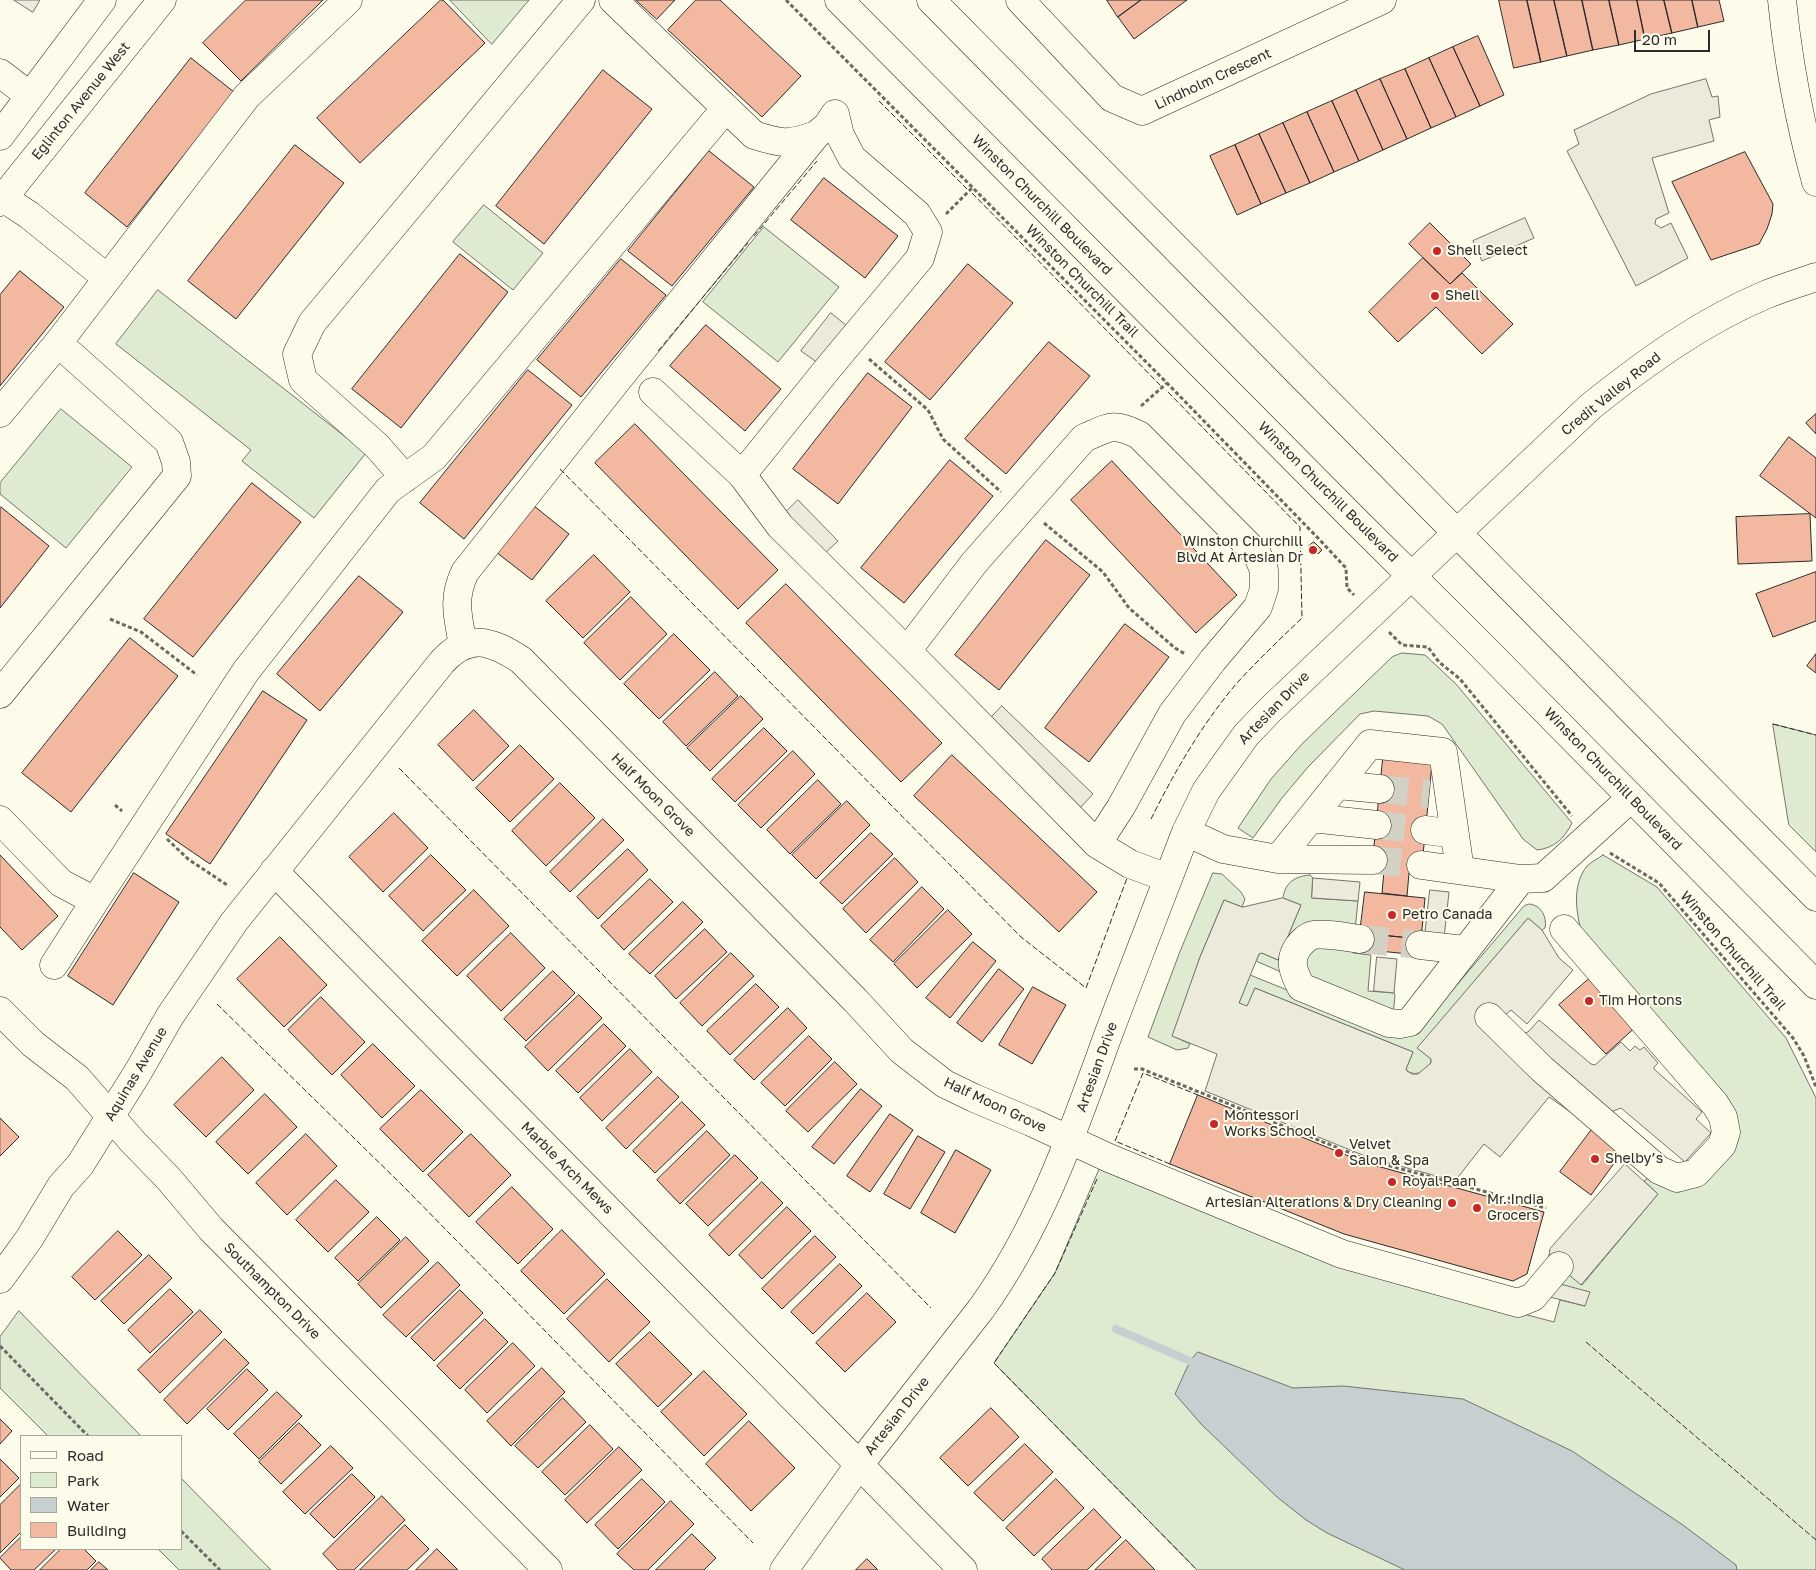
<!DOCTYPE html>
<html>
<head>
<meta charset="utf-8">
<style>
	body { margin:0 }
	#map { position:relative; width:1816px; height:1570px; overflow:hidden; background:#fdfbea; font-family:"Golos Text",sans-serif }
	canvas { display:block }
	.legend { position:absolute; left:20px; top:1435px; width:162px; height:115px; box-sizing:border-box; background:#fdfbea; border:1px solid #a9a89e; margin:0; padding:6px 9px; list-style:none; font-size:15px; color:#2b2b2b }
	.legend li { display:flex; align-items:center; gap:10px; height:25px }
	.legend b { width:25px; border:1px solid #a9a89e }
	.scale { position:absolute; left:1634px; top:30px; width:76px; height:22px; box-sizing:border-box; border:2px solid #2b2b2b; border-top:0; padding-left:6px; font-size:15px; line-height:18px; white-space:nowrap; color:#2b2b2b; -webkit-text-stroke:4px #fdfbea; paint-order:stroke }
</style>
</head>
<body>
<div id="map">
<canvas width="1816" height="1570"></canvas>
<ul class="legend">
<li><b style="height:6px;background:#fdfbea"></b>Road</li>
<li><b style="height:14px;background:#deebd1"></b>Park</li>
<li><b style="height:14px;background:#c7d0d0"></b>Water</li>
<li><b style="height:14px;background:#f2b8a0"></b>Building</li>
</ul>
<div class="scale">20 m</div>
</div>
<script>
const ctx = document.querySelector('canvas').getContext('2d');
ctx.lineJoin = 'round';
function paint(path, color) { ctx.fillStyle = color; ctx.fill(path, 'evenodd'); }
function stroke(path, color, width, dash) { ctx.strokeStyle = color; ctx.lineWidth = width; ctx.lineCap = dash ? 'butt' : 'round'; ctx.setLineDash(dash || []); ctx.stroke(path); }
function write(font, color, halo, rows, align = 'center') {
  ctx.font = font + ' "Golos Text",sans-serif'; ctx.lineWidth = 4; ctx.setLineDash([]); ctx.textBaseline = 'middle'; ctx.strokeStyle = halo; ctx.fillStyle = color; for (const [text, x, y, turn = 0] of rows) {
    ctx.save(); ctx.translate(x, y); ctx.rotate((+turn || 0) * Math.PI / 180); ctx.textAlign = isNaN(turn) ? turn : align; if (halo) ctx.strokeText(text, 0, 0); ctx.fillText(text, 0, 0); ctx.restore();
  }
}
const green = new Path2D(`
	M450,0h79l-37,44z
	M484,205l59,48 -30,37 -60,-48z
	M764,227l75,60 -61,75 -75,-60z
	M158,290l208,163 -52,65 -72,-57 9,-11 -135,-106z
	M61,409l71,58 -66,81 -66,-54v-11z
	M1402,653l23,2 31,29 116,139c-8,16 -18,25 -35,27l-14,-11 -81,-115 -14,-8 -54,-5 -14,3 -52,53 -26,31 -29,40 -15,-10 33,-49 31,-35 90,-87z
	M1773,724l43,11v117l-27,-27z
	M1603,855l54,32 129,151 30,60v472h-619l-203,-207 61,-90 44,-104 224,92 231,61 6,-22 25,6 -25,-22 8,-10 14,11 76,-91 -14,-13 6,-4 43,9 32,-85 3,-3 -11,-13 -3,2 -133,-156c-5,-21 -9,-46 6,-65 4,-4 12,-8 16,-11z
	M1213,873l9,1 19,18 4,7 -3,8 -18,-7 -24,57 -27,79 17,8 -2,4 -11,2 -29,-13 31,-83z
	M1310,875l3,3 -1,20 46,3 -3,29 -33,-3 -41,45 -25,-11 3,-7 3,-1 16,7 23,-55 -18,-7c2,-16 13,-22 27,-23z
	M1530,904c12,2 17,13 15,24l-3,2 -14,-12 -110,130 13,11v4c-8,8 -13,14 -24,8l-1,-2 7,-17 -158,-64 -8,19 -8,-4 11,-28 151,61 14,-2 109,-128z
	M1353,945v8l18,2 -3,36 26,2 1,2 -2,21 -87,-40 -1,-22 7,-8z
	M19,1311l122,125h-93l-48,-48v-51z
	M181,1478l90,92h-92l-21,-21h23z`);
const parking = new Path2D(`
	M14,0h26l-7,12z
	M1706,79l6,18 6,-1 2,21 -11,3 5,21 -62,17 17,55 -13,6 -1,5 6,4 10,-5 17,35 -52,28 -69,-135 12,-7 -5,-14 77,-36z
	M1525,218l9,20 -52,23 -9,-20z
	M831,313l16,13 -29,37 -17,-12z
	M798,500l40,41 -15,14 -39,-41z
	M1002,706l91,88 -14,15 -91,-88z
	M1313,878l47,4 -2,19 -46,-3z
	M1430,890l19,2 -5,46 -19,-2z
	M1283,898l18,7 -23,55 -16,-7 -3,1 -20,49 8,3 8,-18 158,64 -7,17 1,2 5,3h6l13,-11v-4l-14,-11 111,-130 14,12 17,28 14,12 -46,54 -16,-14 -6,5 19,18 4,-1 11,-12 52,44 4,1 26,-23 9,9 5,-5 5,4 4,-3 14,16 -4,4v2l48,43 -6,7 15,14 -26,29 -64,-54 -31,12 -18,-7 -23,-16 -49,60 -16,-13 -29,37 -85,-23 -165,-67 12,-37 -45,-18 28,-79 24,-57 18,7z
	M1377,957l20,2 -3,34 -20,-2z
	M1625,1164l33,30 -77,91 -13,-11 -8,10 30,8 -5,14 -43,-11 8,-46z`);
const water = new Path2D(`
	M1198,1352l95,36 50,-2 120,13 109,52 111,74 53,40 1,5h-332l-78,-37 -21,-13 -29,-23 -76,-73 -26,-30 15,-33z`);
const stream = new Path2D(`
	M1116,1329l83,36`);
const building = new Path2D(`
	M246,0h77l-82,81 -38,-38z
	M441,0h2l42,43 -125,120 -43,-45z
	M636,0h39l-18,19z
	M696,0h24l81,76 -39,41 -94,-87z
	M1107,0h34l-23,17z
	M1141,0h46l-53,39 -16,-22z
	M1499,0h28l14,62 -27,6z
	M1527,0h27l13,56 -26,6z
	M1554,0h28l11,50 -26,6z
	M1582,0h27l10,45 -26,5z
	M1609,0h28l8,39 -26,6z
	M1637,0h27l8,33 -27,6z
	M1664,0h28l6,27 -26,6z
	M1692,0h27l5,21 -26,6z
	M1478,36l26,59 -24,11 -27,-59z
	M1453,47l27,59 -24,11 -27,-59z
	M191,58l43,34 -107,135 -42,-34z
	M1429,58l27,59 -25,11 -26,-59z
	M1405,69l26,59 -24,11 -27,-60z
	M603,70l49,39 -108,135 -48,-38z
	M1380,79l27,60 -24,11 -27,-60z
	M1356,90l27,60 -24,11 -27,-60z
	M1332,101l27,60 -25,11 -27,-60z
	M1307,112l27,60 -24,11 -27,-60z
	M1283,123l27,60 -24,10 -27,-59z
	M1259,134l27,59 -25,11 -26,-59z
	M295,145l49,38 -108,136 -48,-38z
	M1235,145l26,59 -24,11 -27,-59z
	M709,151l45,36 -82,99 -44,-35z
	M1745,152l28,52 -1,10 -5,15 -8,15 -48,16 -39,-78z
	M824,178l74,58 -33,42 -74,-58z
	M1430,223l41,41 -21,20 -41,-40z
	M460,254l48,38 -107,136 -49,-39z
	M1423,258l27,26 12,-11 51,51 -31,30 -46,-47 -38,35 -29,-30z
	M621,259l45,36 -85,102 -44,-37z
	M968,264l45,39 -83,97 -45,-38z
	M20,271l44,36 -64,79v-91z
	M706,325l75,64 -36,42 -75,-65z
	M1049,342l41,34 -84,98 -41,-35z
	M528,370l44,35 -108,134 -44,-36z
	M868,373l44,34 -74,97 -45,-35z
	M1816,414v20l-10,-11z
	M635,424l143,146 -40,39 -143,-146z
	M1789,437l27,21v60l-56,-42z
	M950,460l43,36 -89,107 -43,-35z
	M1112,461l125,134 -41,38 -125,-133z
	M252,483l49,39 -108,135 -49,-38z
	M534,506l35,28 -37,46 -36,-28z
	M1,507l48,39 -49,62v-100z
	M1810,514l2,47 -74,3 -2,-47z
	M1046,540l44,35 -91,115 -44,-35z
	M1314,542l8,8 -4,4 -9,-8z
	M594,555l36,37 -47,46 -37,-37z
	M1816,572v49l-43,16 -17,-43z
	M359,576l44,36 -83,99 -43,-37z
	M786,584l156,159 -41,39 -155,-159z
	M631,597l36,37 -47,46 -36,-37z
	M1125,624l44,33 -80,105 -44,-34z
	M674,634l36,36 -51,49 -35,-35z
	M130,638l48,38 -107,136 -49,-39z
	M1816,654v19l-9,-7z
	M715,672l23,24 -52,50 -23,-24z
	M263,691l44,29 -97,144 -44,-30z
	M741,696l22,23 -53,52 -23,-23z
	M474,710l35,36 -36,35 -35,-36z
	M764,728l23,23 -52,51 -23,-23z
	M520,745l34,34 -44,43 -34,-34z
	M793,751l22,23 -54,54 -23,-23z
	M952,755l145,137 -38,40 -145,-136z
	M1383,759l49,5 -11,111 -12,-2 -2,23 -25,-3 2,-22 -12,-1z
	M818,780l23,24 -51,50 -23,-24z
	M560,783l35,35 -49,48 -34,-35z
	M847,801l23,24 -54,54 -24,-24z
	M394,813l34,35 -45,44 -34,-35z
	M603,819l21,21 -54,52 -20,-20z
	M871,833l22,21 -51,50 -22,-21z
	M628,849l20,21 -50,49 -21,-22z
	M0,855l58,61 -36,34 -22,-23z
	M431,855l35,35 -43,41 -34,-35z
	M895,858l23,24 -52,51 -23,-24z
	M134,873l45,29 -66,103 -45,-29z
	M650,879l23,23 -49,48 -23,-24z
	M922,887l22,22 -51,53 -23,-22z
	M474,890l35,36 -52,50 -35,-35z
	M1365,892l60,6 -4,41 -61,-6z
	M683,902l20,20 -53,52 -21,-20z
	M948,910l24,24 -55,54 -23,-24z
	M705,929l22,23 -51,47 -21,-23z
	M511,933l34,35 -44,43 -34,-35z
	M1360,933l61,6 -2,16 -60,-6z
	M280,937l47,48 -43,42 -47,-48z
	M973,942l23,19 -46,57 -24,-20z
	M731,953l23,23 -52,50 -22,-23z
	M999,969l25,20 -42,53 -25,-19z
	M553,971l22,22 -49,48 -22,-22z
	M1597,972l43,51 -34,31 -47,-49z
	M756,984l23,23 -49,48 -23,-24z
	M1033,987l33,18 -34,59 -33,-19z
	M579,995l23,23 -54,53 -23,-24z
	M321,997l44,45 -33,33 -44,-45z
	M788,1008l19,20 -53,52 -20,-20z
	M604,1024l22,22 -48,47 -22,-22z
	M809,1036l23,23 -47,47 -24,-23z
	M373,1044l42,42 -33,32 -41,-43z
	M630,1049l22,23 -50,49 -22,-23z
	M222,1057l32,33 -48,47 -32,-32z
	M835,1062l22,22 -49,48 -22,-21z
	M658,1077l21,20 -53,52 -20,-21z
	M861,1089l21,17 -48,58 -22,-17z
	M421,1090l42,42 -40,40 -43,-43z
	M265,1094l32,33 -49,47 -32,-32z
	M1198,1095l168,68 178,49 -17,62 -14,7 -169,-47 -174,-70z
	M682,1102l23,23 -50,48 -22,-22z
	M890,1114l23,16 -43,62 -23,-16z
	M0,1118l19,19 -19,19z
	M1593,1128l30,23 -32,44 -31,-23z
	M707,1131l23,24 -50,49 -23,-24z
	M306,1134l31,32 -50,49 -31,-32z
	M471,1134l40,41 -42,42 -41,-42z
	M918,1136l27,16 -35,57 -26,-15z
	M956,1150l35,20 -36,63 -34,-20z
	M735,1155l23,23 -50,48 -22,-22z
	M336,1180l33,32 -41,40 -32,-32z
	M762,1182l21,21 -54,53 -20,-21z
	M512,1187l41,42 -35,35 -42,-42z
	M787,1207l24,24 -49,48 -23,-24z
	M377,1217l23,23 -42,41 -23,-23z
	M562,1230l43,44 -41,40 -43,-43z
	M118,1231l24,24 -47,45 -23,-23z
	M815,1236l21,21 -54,52 -20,-20z
	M406,1237l23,24 -48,47 -23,-24z
	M149,1255l23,23 -48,46 -23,-23z
	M438,1262l22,23 -54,52 -23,-22z
	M840,1264l22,22 -49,48 -22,-22z
	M607,1279l43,43 -41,40 -42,-43z
	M170,1289l23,23 -43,41 -22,-23z
	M460,1290l23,23 -49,48 -23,-23z
	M867,1293l29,29 -51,50 -29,-29z
	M200,1310l22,22 -62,61 -22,-23z
	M485,1319l23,23 -48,47 -23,-23z
	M650,1332l42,42 -34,33 -42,-43z
	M225,1339l24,24 -62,61 -23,-24z
	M513,1343l22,23 -48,47 -22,-23z
	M542,1368l23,24 -54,54 -24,-25z
	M247,1369l21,21 -40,40 -21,-21z
	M704,1371l43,43 -43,42 -43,-44z
	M277,1392l25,24 -43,43 -25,-25z
	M563,1398l23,24 -48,46 -23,-22z
	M991,1408l28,29 -51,49 -28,-28z
	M0,1419l12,12 -12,13z
	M749,1421l46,47 -44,43 -45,-47z
	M299,1423l22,22 -40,39 -22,-22z
	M590,1425l23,24 -48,46 -23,-23z
	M1025,1444l28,28 -50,49 -29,-28z
	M331,1446l22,22 -48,46 -22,-22z
	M619,1447l23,23 -55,53 -22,-23z
	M0,1459l19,19 -19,19z
	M352,1474l23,23 -41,41 -24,-24z
	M642,1479l23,23 -47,47 -23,-24z
	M1056,1479l28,29 -50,48 -28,-28z
	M21,1484v48l-21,21v-48z
	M382,1496l23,24 -51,50h-16l-15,-16z
	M671,1501l23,23 -46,46h-14l-17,-16z
	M1094,1509l27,28 -34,33h-35l-10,-11z
	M405,1525l24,24 -22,21h-47z
	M692,1534l24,24 -12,12h-48z
	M21,1537v12h35l-22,21h-23l-11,-12z
	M1126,1540l29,30h-60z
	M61,1549h23l12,12 -9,9h-47z
	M437,1549l21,21h-42z
	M867,1559l11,11h-22z
	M99,1562l9,8h-17z`);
const minorTunnel = new Path2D(`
	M1380,789l49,5
	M1377,825l48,5
	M1373,860l48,5
	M1360,939l60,6`);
const path = new Path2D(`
	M786,0l381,383 149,153 30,32 1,20 7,7
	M946,214l27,-27
	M869,359l59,51 15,29 58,53
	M1141,406l26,-23
	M1044,523l59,49 26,36 46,40 10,6
	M110,619l31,13 56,43
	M1389,632l13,13 26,2 11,15 21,17 112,137
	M115,805l7,6
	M167,839l21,20 39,26
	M1610,853l49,30 134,155 11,18 12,31
	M1134,1069h8l226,91 178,48
	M0,1346l88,90
	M181,1531l39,39`);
const minor = new Path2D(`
	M613,0l141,135c28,9 35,10 62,0
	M1020,0l92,98 30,13 240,-111
	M1782,0c6,61 18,123 34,182
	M0,73l30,23
	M3,198l26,17 78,63
	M653,392l89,83 38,51 140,138 177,180 33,20 38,14
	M0,413l58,-70 189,-247 101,-96
	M742,475l83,-103 95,-114 8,-26 -11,-18 -65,-56 -12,-23 -5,-21
	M405,478l-28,-32 -74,-66 -6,-26 15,-31 269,-323
	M463,645c-5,-28 -11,-46 2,-73l154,-194 197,-243 11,-9 8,-12
	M907,651l67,-88 110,-125c26,-11 28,-16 55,-3l118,119 7,16v19l-6,18 -45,53 -41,54 -51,93 -24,37
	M0,694l177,-218 -1,-14 -7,-20 -111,-99
	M1337,785l43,4
	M1311,818l66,7
	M0,820l61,63 34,18
	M1425,830l30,4
	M1186,832l37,17 55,10 95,1
	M1278,859l92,-115 73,8 17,118
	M1421,865l100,14 22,-1 88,-80
	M274,871l689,699
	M1360,939c-15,-2 -33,-6 -47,-4 -7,2 -11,7 -15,12 -10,14 -4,26 3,40l88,36 11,1 10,-2 111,-143
	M1420,945l45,5
	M54,965l41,-64 151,-230 142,-181 46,-33 292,-349
	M0,1011l33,33 44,34 56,64 35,36 43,51 337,341
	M1489,1017l53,52 117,101 18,8 19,-5 26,-28 4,-13 -3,-15 -8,-13 -151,-175
	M0,1279l29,-40 32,-53 19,-21 58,-93 32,-56 64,-94 208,-260c27,-29 48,-22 79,-2l334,340 47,51 43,33 29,14 57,24 78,36 233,96 176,49 15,-6 26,-31
	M784,1570l75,-105 122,-156c59,-82 92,-177 126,-271 26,-69 53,-138 79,-206l20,-41 40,-56 24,-25 321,-304c54,-43 110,-84 174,-111 17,-7 34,-12 51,-18`);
const major = new Path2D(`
	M839,0l514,518 123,122 340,345
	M931,0l885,897
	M0,136l102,-136
	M0,202l162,-202`);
const fence = new Path2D(`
	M879,101l88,88
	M972,193l189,193
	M754,236l63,-75
	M658,351l90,-108
	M560,469l461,468 65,51 41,-110
	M1773,724l43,11
	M399,768l532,540
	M1151,819c24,-48 51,-95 86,-136 21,-23 43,-44 65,-65l-2,-91 -134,-137
	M217,1004l186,182 350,357
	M1170,1164l-55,-23 28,-68 55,22
	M1097,1179l-42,94 -61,90 203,207
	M1586,1342l230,198`);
const markers = [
	[1437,251,5,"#c62828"],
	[1435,296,5,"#c62828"],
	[1313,550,5,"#c62828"],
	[1392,915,5,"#c62828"],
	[1589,1001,5,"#c62828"],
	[1214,1124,5,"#c62828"],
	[1339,1153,5,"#c62828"],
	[1595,1159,5,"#c62828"],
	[1392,1182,5,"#c62828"],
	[1452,1203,5,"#c62828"],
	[1477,1208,5,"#c62828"]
];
const streetNames = [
	["Lindholm Crescent",1213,79,-25],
	["Eglinton Avenue West",81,101,-51],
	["Winston Churchill Boulevard",1042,205,45],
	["Winston Churchill Trail",1082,281,45],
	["Credit Valley Road",1611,394,-39],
	["Winston Churchill Boulevard",1328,492,45],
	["Artesian Drive",1274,708,-46],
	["Winston Churchill Boulevard",1613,779,46],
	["Half Moon Grove",653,795,45],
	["Winston Churchill Trail",1733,951,49],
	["Artesian Drive",1097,1067,-70],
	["Aquinas Avenue",136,1074,-59],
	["Half Moon Grove",995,1105,25],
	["Marble Arch Mews",567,1168,45],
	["Southampton Drive",272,1291,45],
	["Artesian Drive",897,1416,-52]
];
const poiNames = [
	["Shell Select",1447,251],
	["Shell",1445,296],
	["Winston Churchill",1303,542,"right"],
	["Blvd At Artesian Dr",1303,558,"right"],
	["Petro Canada",1402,915],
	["Tim Hortons",1599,1001],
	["Montessori",1224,1116],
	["Works School",1224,1132],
	["Velvet",1349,1145],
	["Salon & Spa",1349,1161],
	["Shelby’s",1605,1159],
	["Royal Paan",1402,1182],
	["Mr. India",1487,1200],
	["Grocers",1487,1216],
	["Artesian Alterations & Dry Cleaning",1442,1203,"right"]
];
paint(green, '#deebd1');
stroke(green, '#74746e', 1);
paint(parking, '#eceadb');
stroke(parking, '#74746e', 1);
paint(water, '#c7d0d0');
stroke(water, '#74746e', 1);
stroke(stream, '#c7d0d0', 8);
paint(building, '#f2b8a0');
stroke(building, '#2b2b2b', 1);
stroke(minorTunnel, '#d3d1c4', 28, [28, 14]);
stroke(minor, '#2b2b2b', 29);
stroke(major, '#2b2b2b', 29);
stroke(path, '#6a6964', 3, [4, 2.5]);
stroke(minor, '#fdfbea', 28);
stroke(major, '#fdfbea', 28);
stroke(fence, '#2b2b2b', 1, [6, 2.5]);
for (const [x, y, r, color] of markers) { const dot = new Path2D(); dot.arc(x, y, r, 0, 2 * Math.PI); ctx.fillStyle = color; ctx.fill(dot); stroke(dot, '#fdfbea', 2); }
write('14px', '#2b2b2b', '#fdfbea', streetNames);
write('14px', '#2b2b2b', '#fdfbea', poiNames, 'left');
</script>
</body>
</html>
